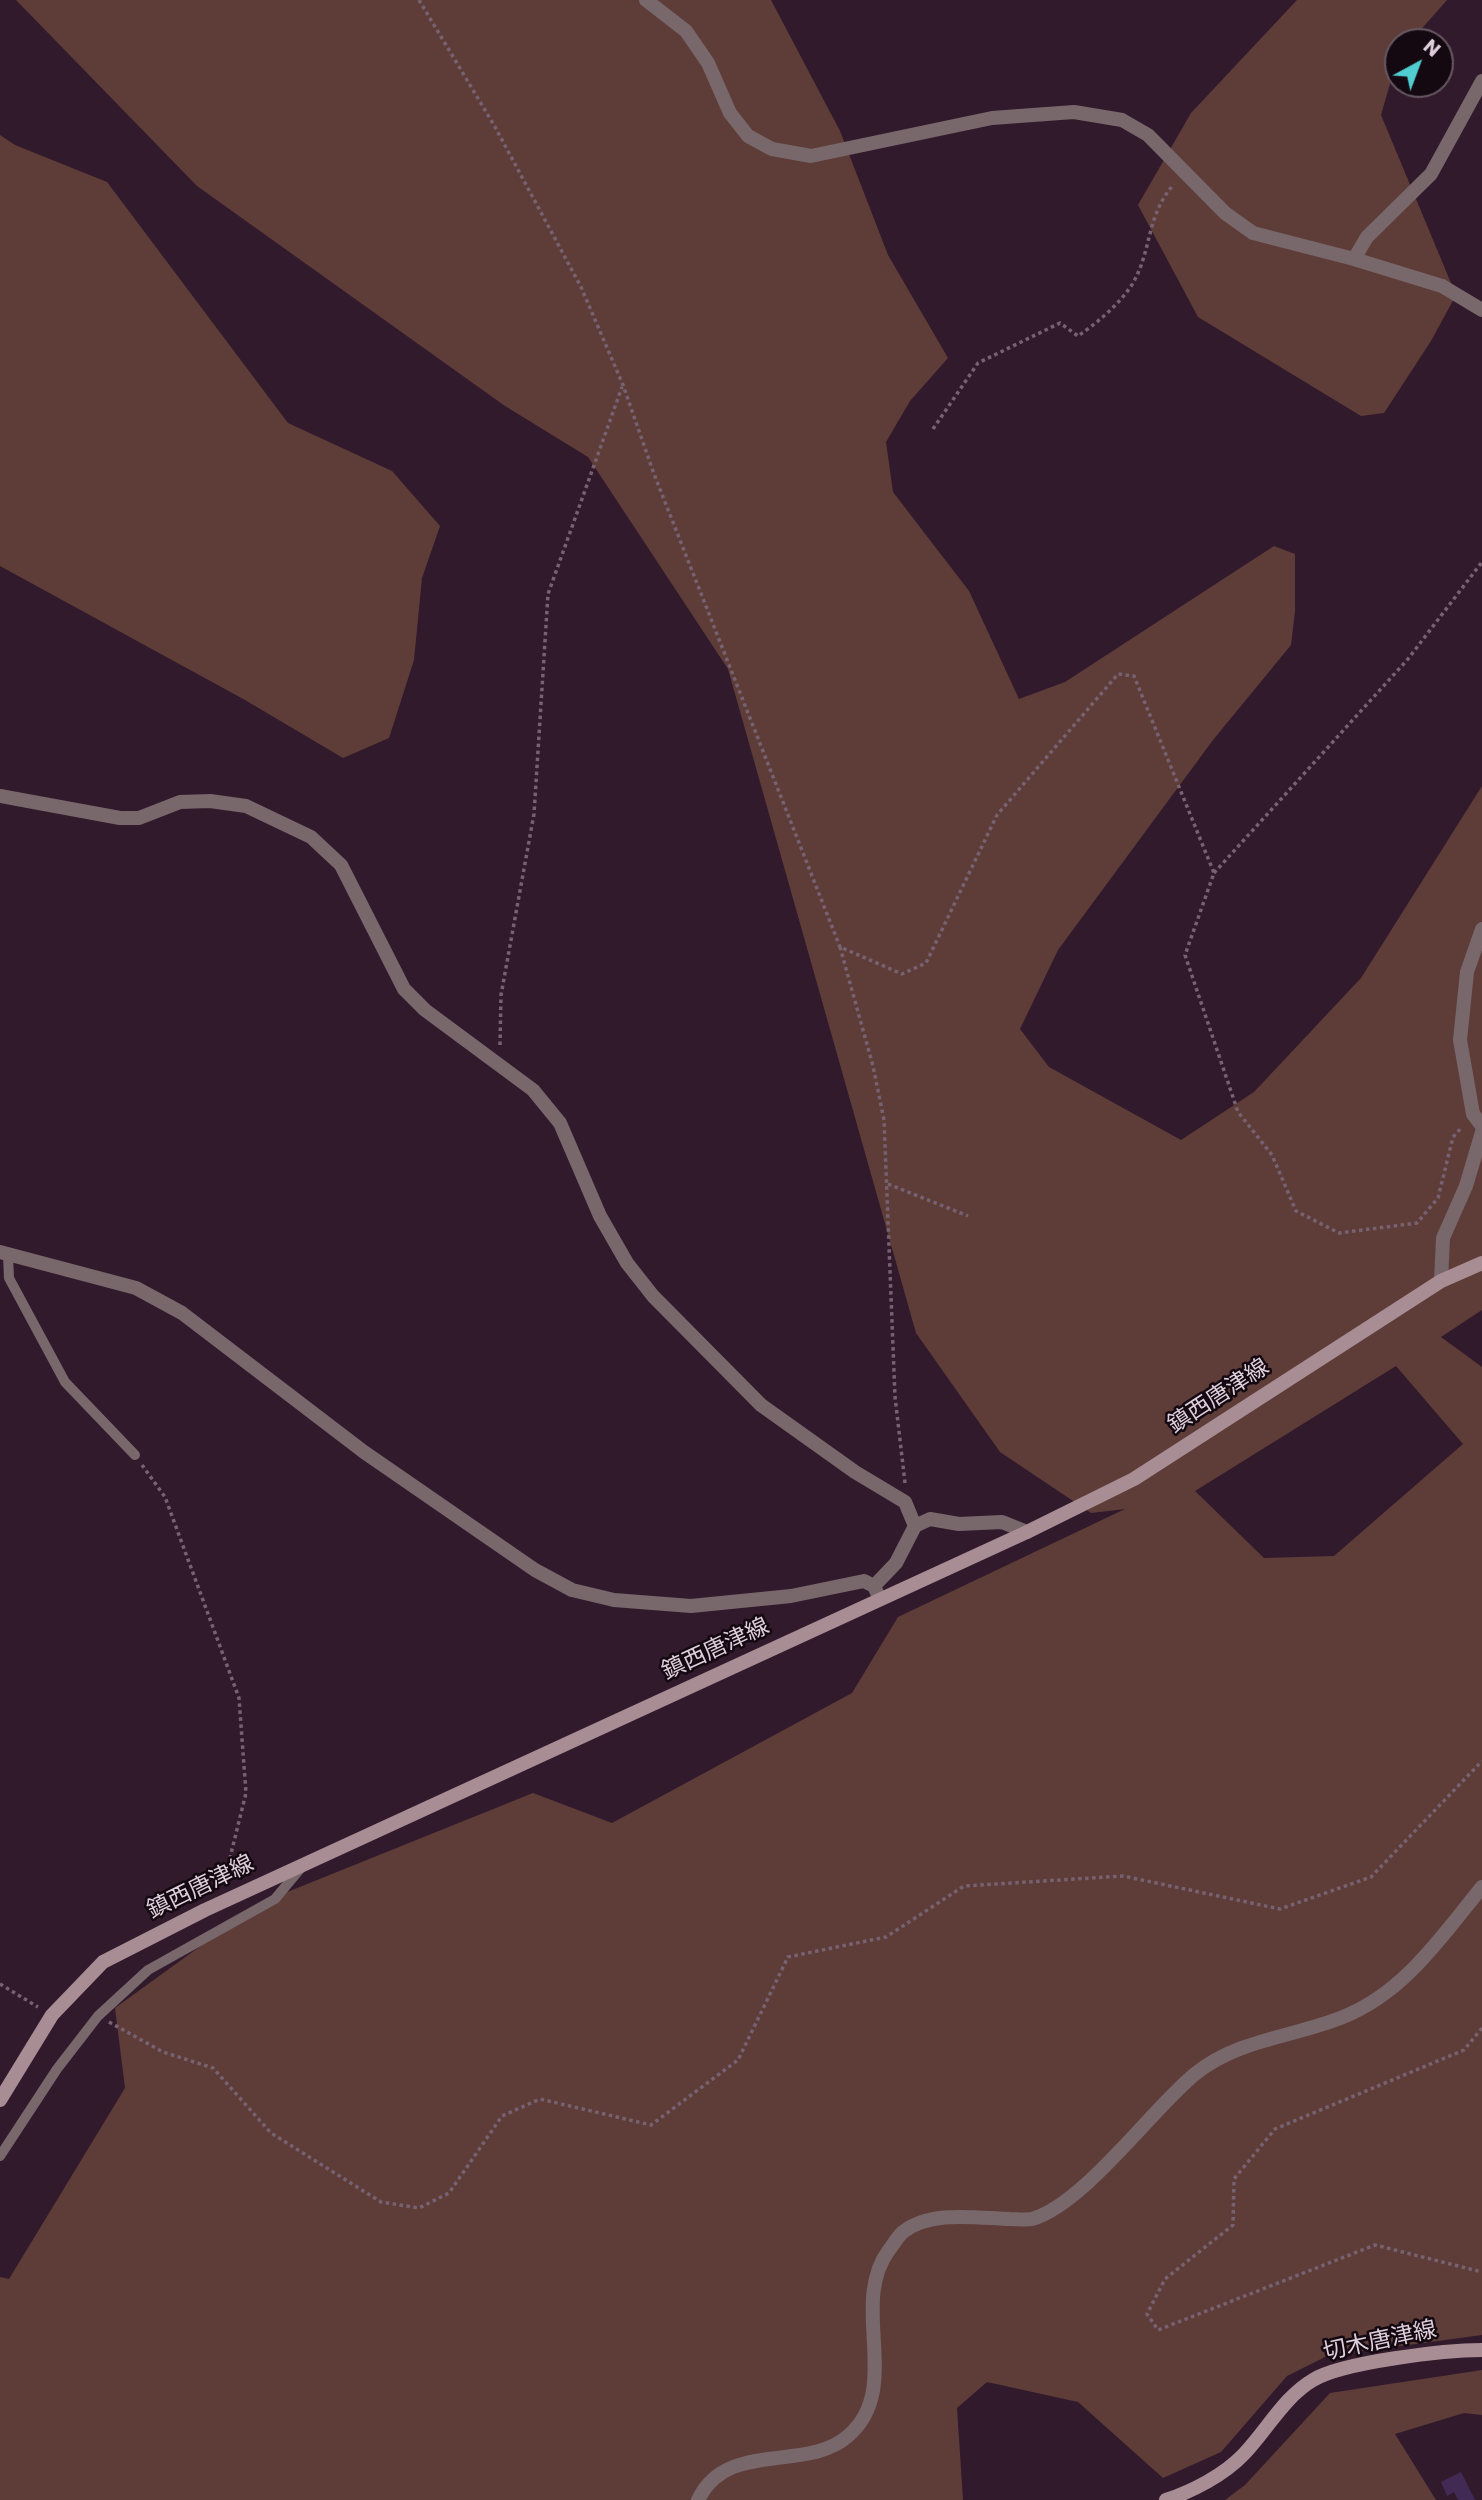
<!DOCTYPE html>
<html>
<head>
<meta charset="utf-8">
<style>
	body { margin:0 }
	#map { position:relative; width:1482px; height:2500px; overflow:hidden; background:#321a2d; font-family:Poppins,sans-serif }
	canvas { display:block }
	.north { position:absolute; left:1384px; top:28px; width:70px; height:70px; box-sizing:border-box; background:#140911; border:2px solid #655862; border-radius:50%; rotate:41deg; font-size:19px; font-weight:700; line-height:28px; text-align:center; color:#dfcedb }
	.north::after { content:''; display:block; margin:auto; width:24px; height:32px; background:#51ccd1; clip-path:polygon(50% 0,100% 100%,50% 72%,0 100%) }
</style>
</head>
<body>
<div id="map">
<canvas width="1482" height="2500"></canvas>
<div class="north">N</div>
</div>
<script>
const ctx = document.querySelector('canvas').getContext('2d');
ctx.lineJoin = 'round';
function paint(path, color) { ctx.fillStyle = color; ctx.fill(path, 'evenodd'); }
function stroke(path, color, width, dash) { ctx.strokeStyle = color; ctx.lineWidth = width; ctx.lineCap = dash ? 'butt' : 'round'; ctx.setLineDash(dash || []); ctx.stroke(path); }
function write(font, color, halo, rows, align = 'center') {
  ctx.font = font + ' Poppins,"Noto Sans JP",sans-serif'; ctx.lineWidth = 5; ctx.setLineDash([]); ctx.textBaseline = 'middle'; ctx.strokeStyle = halo; ctx.fillStyle = color; for (const [text, x, y, turn = 0] of rows) {
    ctx.save(); ctx.translate(x, y); ctx.rotate((+turn || 0) * Math.PI / 180); ctx.textAlign = isNaN(turn) ? turn : align; if (halo) ctx.strokeText(text, 0, 0); ctx.fillText(text, 0, 0); ctx.restore();
  }
}
const green = new Path2D(`
	M16,0h755l69,131 48,124 60,103 -38,43 -24,41 7,50 76,99 50,108 46,-17 209,-136 21,8v57l-4,34 -78,95 -155,210 -38,79 29,38 132,73 73,-48 107,-114 121,-192v524l-41,27 41,30v968l-155,21 -40,20 -66,76 -58,26 -85,-76 -91,-20 -30,26 6,92h-963v-223l9,2 116,-191 -10,-80 145,-105 273,-110 79,30 240,-130 46,-76 227,-108 -34,4 -91,-61 -84,-119 -188,-664 -140,-212 -83,-51 -308,-220zM1396,1366l67,78 -129,112 -70,2 -69,-67z
	M1297,0h150l-37,42h-12v14l-17,59 75,180 -25,46 -47,72 -23,3 -163,-99 -60,-112 53,-92z
	M0,135l15,10 92,37 181,241 104,48 48,55 -18,52 -8,82 -25,78 -46,20 -98,-58 -245,-134z
	M1482,2370v45l-18,-2 -69,21 41,66h-211l20,-15 85,-92z`);
const building = new Path2D(`
	M1461,2472l14,28h-17l-4,-8 -7,4 -6,-14z`);
const path = new Path2D(`
	M419,0l75,125 87,162 42,98 31,89 186,473
	M933,429l45,-66 82,-40 18,13c19,-13 43,-33 55,-53 19,-33 13,-67 41,-99
	M1214,873l194,-214 74,-97
	M500,1045l1,-50 33,-181 14,-220 74,-207
	M888,1184l80,32
	M142,1465l23,32 74,201 7,95 -22,89
	M905,1483l-10,-86 -11,-277 -11,-54 -33,-119 62,27 24,-11 71,-148 121,-141 16,2 80,197 -29,82 53,157 34,43 24,56 43,22 78,-10 21,-25 15,-61 9,-10
	M0,1984l38,23
	M109,2022l54,30 50,16 58,65 110,69 38,6 30,-15 53,-77 38,-17 111,26 87,-65 50,-103 98,-20 78,-51 159,-10 157,33 91,-32 111,-116
	M1482,2028l-18,22 -189,79 -41,50 -1,46 -68,54 -18,35 11,16 217,-85 107,27`);
const service = new Path2D(`
	M8,1256l1,22 56,104 70,73
	M0,2156l57,-87 41,-53 50,-46 127,-71 25,-30`);
const minor = new Path2D(`
	M646,0l40,31 22,32 22,50 18,23 24,13 39,7 181,-38 82,-6 48,8 26,15 77,78 28,20 101,26 88,27 40,24
	M1354,259l13,-22 64,-63 51,-93
	M0,796l120,22h19l41,-16 30,-1 36,5 65,31 30,28 63,124 21,21 108,80 27,33 40,93 27,47 26,33 108,109 94,67 50,30 10,24
	M1482,929l-15,43 -7,68 13,74 9,12
	M0,1252l136,36 46,25 182,139 171,118 37,20 42,10 77,6 100,-10 73,-15 10,5
	M1441,1281l2,-43 23,-52 16,-54
	M878,1595l-4,-9 22,-23 19,-37 15,-7 29,5 43,-2 25,10
	M698,2500c29,-61 108,-27 150,-64 56,-48 0,-131 41,-186 4,-5 9,-14 14,-18 28,-22 73,-14 107,-13 6,0 15,1 22,0 52,-15 119,-109 163,-145 43,-35 99,-37 148,-57 61,-24 99,-81 139,-130`);
const secondary = new Path2D(`
	M0,2100l52,-85 51,-53 102,-52 822,-378 107,-53 307,-198 41,-18
	M1166,2500c27,-9 58,-25 78,-46 23,-24 40,-57 69,-74 29,-18 133,-30 169,-30`);
const streetNames = [
	["鎮西唐津線",1219,1397,-33],
	["鎮西唐津線",716,1650,-25],
	["鎮西唐津線",201,1888,-26],
	["切木唐津線",1380,2342,-12]
];
paint(green, '#5e3d38');
paint(building, '#412b55');
stroke(path, '#776272', 3.5, [3.5, 3.5]);
stroke(service, '#78676b', 10);
stroke(minor, '#78676b', 14);
stroke(secondary, '#a88d94', 14);
write('23px', '#dfcedb', '#140911', streetNames);
</script>
</body>
</html>
